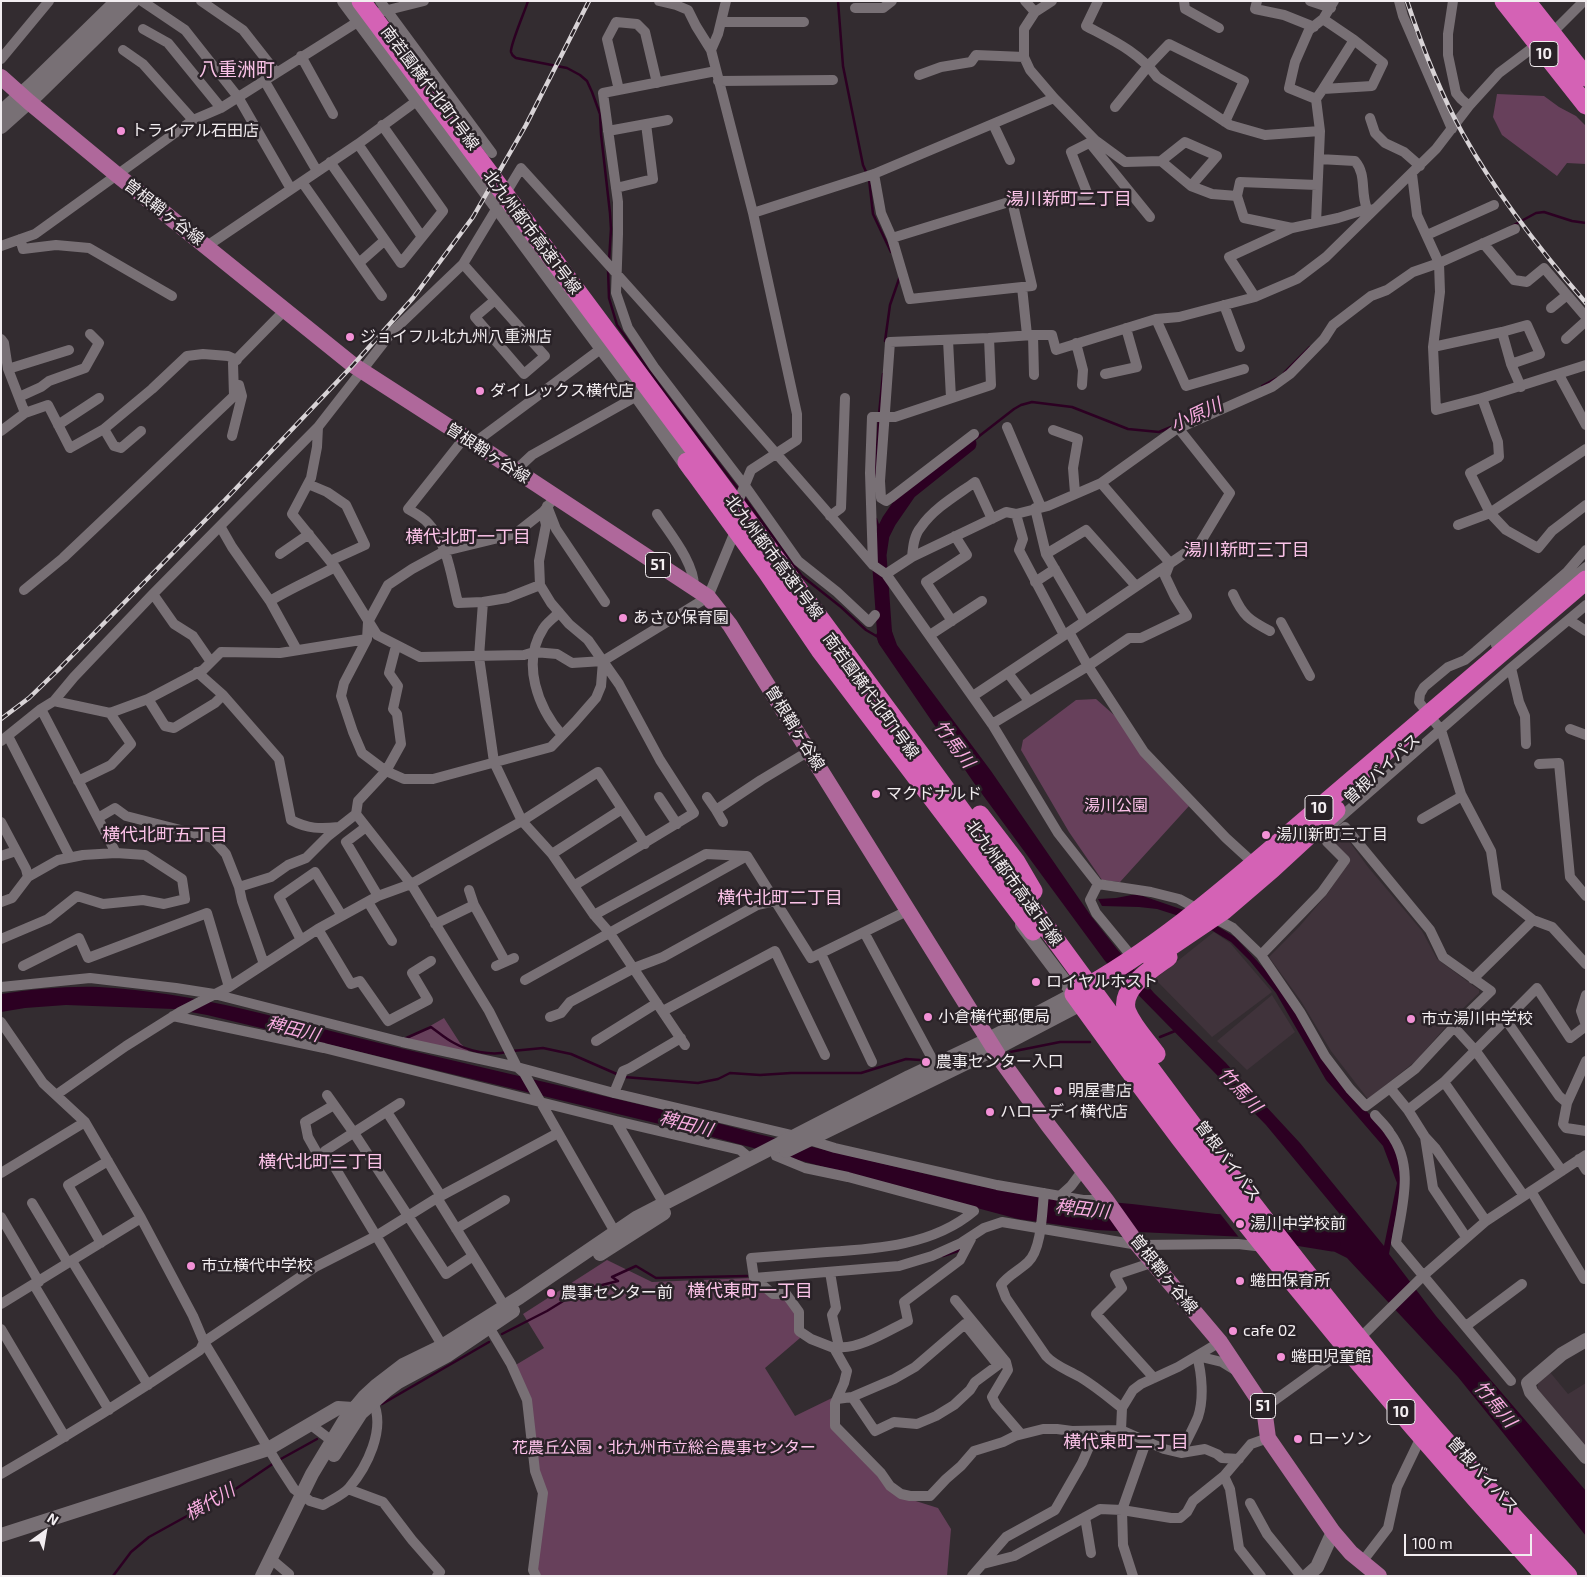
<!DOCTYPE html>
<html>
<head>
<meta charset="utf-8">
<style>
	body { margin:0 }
	#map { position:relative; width:1587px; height:1577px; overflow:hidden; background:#332c30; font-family:"Exo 2",sans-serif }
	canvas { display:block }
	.frame { position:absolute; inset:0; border:2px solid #f2edf0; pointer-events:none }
	.north { position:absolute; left:20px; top:1507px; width:50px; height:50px; -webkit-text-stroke:4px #292227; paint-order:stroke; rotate:32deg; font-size:14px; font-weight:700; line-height:20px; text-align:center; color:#f2edf0 }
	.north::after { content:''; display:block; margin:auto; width:18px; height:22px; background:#f2edf0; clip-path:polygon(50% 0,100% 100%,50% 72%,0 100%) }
	.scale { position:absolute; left:1404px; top:1534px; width:128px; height:22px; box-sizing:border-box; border:2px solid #f2edf0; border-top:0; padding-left:6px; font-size:15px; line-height:18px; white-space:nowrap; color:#f2edf0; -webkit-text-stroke:4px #292227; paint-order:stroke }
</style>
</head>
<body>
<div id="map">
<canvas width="1587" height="1577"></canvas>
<div class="frame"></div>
<div class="north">N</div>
<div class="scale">100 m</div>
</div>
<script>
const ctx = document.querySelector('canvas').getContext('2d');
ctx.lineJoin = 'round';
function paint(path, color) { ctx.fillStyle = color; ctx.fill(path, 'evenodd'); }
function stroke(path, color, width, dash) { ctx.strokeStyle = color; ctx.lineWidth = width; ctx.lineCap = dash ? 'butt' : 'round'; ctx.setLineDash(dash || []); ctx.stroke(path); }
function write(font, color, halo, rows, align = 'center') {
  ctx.font = font + ' "Exo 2","Noto Sans JP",sans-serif'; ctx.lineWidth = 5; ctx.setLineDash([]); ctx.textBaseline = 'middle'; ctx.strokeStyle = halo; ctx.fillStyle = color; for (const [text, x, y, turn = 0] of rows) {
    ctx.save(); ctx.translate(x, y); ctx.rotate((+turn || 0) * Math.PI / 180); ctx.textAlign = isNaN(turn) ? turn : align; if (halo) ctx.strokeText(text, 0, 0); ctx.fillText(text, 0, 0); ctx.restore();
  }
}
const built = new Path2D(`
	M1343,833l25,34 54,64 15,28 42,31v3l-25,24 -37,43 -49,39 -37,-48 -30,-50 -32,-44 30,-30 29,-34 21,-32 -18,-18z
	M1214,932l16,11 42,49 -60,45 -57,-58z
	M1272,995l23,37 -48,38 -30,-29z
	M1549,1371l19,23 18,-11v65l-49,-57 2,-13z`);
const green = new Path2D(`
	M1497,94l47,2 15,11 17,9 10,10v38l-19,-1 -10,13 -55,-41 -9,-18z
	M1096,699l26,23 67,84 -69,76 -18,-2 -33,-48 -48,-82 2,-10 53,-40z
	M444,1018l16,25 11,10 -67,-12z
	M607,1260l45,22 99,-4 33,18 12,16v9l4,17 -35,30 30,48 37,-18v27l71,72 35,11 13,21 -4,47h-409l-2,-6 8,-78 -7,-20 -9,-73 -14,-33 30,-18 -21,-34z`);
const water = new Path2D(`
	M883,621l6,2 8,22 94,126 100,145 26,33 37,44 71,69 75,81 84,103 13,-63 -14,-37 -57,-66 -50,-87 -26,-32 -19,-19 -33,-20 -41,-13 -18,-2 -37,-1 -4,-7 18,-1 21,-4 64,22 34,21 46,50 61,97 47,52 8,14 5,32 -13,72 47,62 150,175v45l-128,-159 -111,-119 -36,-18 -216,-10 -77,-11 -313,-84 -498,-120 -33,-6 -108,-4 -41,3 -24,4v-18c33,-5 65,-8 98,-7 97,5 190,34 284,57 109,26 218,51 327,77l48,13 206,49 58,11 110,10 84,10 127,4 -77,-93 -161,-164 -131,-178 -95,-139 -3,-9z`);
const pier = new Path2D(`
	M1218,1211l68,3 22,28 -67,-2z`);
const stream = new Path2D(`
	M528,1c-3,10 -18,44 -17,51 1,4 2,4 5,6l51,10 13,7 7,6 5,11 8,22 1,20 9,79 1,16 -2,32
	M838,1l5,65 20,99 4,9
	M869,179l4,35 18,38
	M1512,226l24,-13 8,-1 28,9 14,2
	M608,269l1,29 8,27 48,68 74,97
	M885,341l5,-36 10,-29
	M1284,373l26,-26
	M1262,386l15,-8
	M879,414l4,-40
	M1178,424l31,-15
	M969,444l45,-35 7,-4 11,-3 40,5 56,22 31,3 12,-5
	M875,478l4,-59
	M743,496l59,80 39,31 25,23 12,7
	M876,519l6,19
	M1160,1037l15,-6
	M404,1039l27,-12c7,5 15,12 23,16 14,8 37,13 53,9
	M512,1051l31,-3 28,6 48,21
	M1010,1052l50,-10h30
	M624,1077l74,6 20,-4 12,-6 30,2 31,-2h70l45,-14 14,1
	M943,1256l18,-6
	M594,1287l24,-6 -6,-4 24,-11 20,12 91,-2
	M502,1334l45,-23 26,-16 16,-7
	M382,1404l107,-62
	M279,1460l38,-21
	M113,1576l18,-24 18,-15 85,-47 40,-27`);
const river = new Path2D(`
	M885,639l-6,-84 3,-20 7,-14 20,-29 60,-48
	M1284,1236l49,8`);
const street = new Path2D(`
	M142,1l43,29 53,67 53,92
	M201,1l42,29 33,42
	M380,1l112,152
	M659,1l17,4 12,5 8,16 15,24 42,163 44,201v26l-46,30 -14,34v4
	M1025,1l10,11
	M1052,1l-17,11 -11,17v28l6,13 24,28 41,42 30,22 36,-1 30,25 21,8 25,2 7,22 48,10
	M1098,1l-12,25c26,14 53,26 71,51l73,48 35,10 55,-4
	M1184,1l1,8 34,19
	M1257,1l-2,8 29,6 30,12
	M1310,1l21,7
	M1399,1l4,15 49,113
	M1453,1l-5,33v21l8,38 5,6 8,7
	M855,8h28l9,-7
	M1323,19l31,21
	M721,22h83
	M143,29l25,14 53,65
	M123,50l20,14 50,56
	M711,50l7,-16 8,-33
	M301,56l32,58
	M1,59l48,-58
	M716,71l-113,22 15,109v32l-2,59 12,35 26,39 91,119 53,75 39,31 32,30 6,-7
	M919,75l22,-8 30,-5 5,-7 48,2
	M264,80l53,91
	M718,81l115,-1
	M619,90l-12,-51 9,-17 21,2 8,8 12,51
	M1316,99l7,-10 49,-3 11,-23 -29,-23 -31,49
	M1115,107l34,-42 20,-21 75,37 -19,41
	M1370,118l5,15 10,10 19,9 16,14
	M993,124l17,36
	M608,131l60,-11
	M1090,143l60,74
	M358,144l64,93
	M1319,159l36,2c12,14 5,30 12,48
	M1161,161l24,-19 32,14 -26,30
	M330,162l71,101 42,-52 -61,-86
	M874,174l7,39 11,25 120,-37 20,85 -10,1 5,48
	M1412,174l5,41 22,48 1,29 -7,55 3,63 46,-12 104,-33
	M302,182l80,114
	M616,188l37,-9 -7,-55
	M1237,196l3,-14 77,3
	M1075,199l13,-4 -17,-43 24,-12
	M753,213l121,-39 180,-76
	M1316,223l4,-92 -4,-32 -27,-11 6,-26 14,-32 14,-11 11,-18
	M1427,235l67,-30
	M892,238l18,61 112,-12
	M20,239l3,10 33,-4 33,3 83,48
	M1483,243l31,37 13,2 17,-14 42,49
	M1,246l34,-12 158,-114 28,-12 138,-87 13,-7 52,-13
	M207,246l151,-102 60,-44
	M359,263l26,-23
	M463,264l82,92 -21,18 -49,-57 20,-17
	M1255,297l-26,-40 63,-29 46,-10 29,-9 6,1
	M1224,305l16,42
	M1551,308l16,-13
	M1156,319l30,67 58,-17
	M1502,332l25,-7 13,29 -29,10
	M1033,335h19l4,15 100,-31 23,-2 76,-20 42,-18 29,-22 110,-108 33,-43 30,-33 52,-39 33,-33
	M1,339l3,4 4,26 17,44
	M1566,339l20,-18
	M948,340l3,58
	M1076,343l7,27 -1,15
	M1433,347l69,-15 9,32 10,23
	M8,369l61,-19
	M1105,374l32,-7 -11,-39
	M1559,375l27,50
	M19,397l22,-10 8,-6 36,-13 14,-25 -9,-9
	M1482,398l16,44 1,15 -29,16 20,40 96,-64
	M58,425l41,-27
	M318,427l-1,20 -6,31 -19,36 43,53 42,68 43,22 104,-2 10,-3 23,2 15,9 31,-2 105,-64 26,-63 1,-6
	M1007,427l34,80
	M104,429l10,17 7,2 20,-17
	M1053,430l25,9 -5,29 2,25
	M1,431l24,-18 23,-8 22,43 34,-19 48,-40 35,-33 16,-2 25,2 9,4
	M974,434l-82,63 -6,4 -5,-3 -1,-17 10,-139 99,-4
	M232,436l10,-40 -3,-11h-4
	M465,437l-57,72c7,4 15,8 20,14 20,21 23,53 30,80l25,-1 -4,55 15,105 28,59 30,33 42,61 15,17 76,113
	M474,443l128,-95
	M516,470l16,-15 105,-59
	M308,484l19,8 19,13 19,40 -35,16
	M555,497l-12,15 -28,22 -70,17 -33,18 -24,16 -20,37 -1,17 -23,44 -3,13 12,36 9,21 24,18 18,8h29l118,-32 24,-25 21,-24 5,-12 2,-25
	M547,506l9,23 49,73
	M1035,508l11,46 39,67
	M543,512l3,13 -7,36 1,24 11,18 18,21 19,16 31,44 41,76 34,53 -119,72
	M657,514c13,20 38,49 37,74
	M1016,514l7,25 -4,11 45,85
	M830,516l11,-8 4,-110
	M1458,525l32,-12 16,17 32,18 14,-17 34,-26
	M220,526l12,21 38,54 27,49
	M1586,550l-19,22 -91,79 -11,9 -17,7 -24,20 -4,7 -1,8 22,28 20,64 30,57 6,41 36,28 19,7 34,37
	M280,554l29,-20
	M1046,554l40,-24 50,56
	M912,557c1,-10 2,-22 9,-30 13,-19 36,-32 54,-45l17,37
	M873,565l-3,-92 2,-56h23l96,-32 -2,-47 44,-3 1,40
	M886,574l26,-17 94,-45 10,2 32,-8 53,-23 74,-53 97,-43 18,-13 34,-35 9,-14 38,-29 16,-6 26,-18 26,-9 76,-34
	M1035,582l20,-13
	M24,590l39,-32 171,-162 -1,-33 52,-53
	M153,594l21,30 19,12 18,26
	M1233,594c10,22 16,26 37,37
	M270,601c21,-13 43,-22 65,-34
	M483,602l24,-4 33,-13
	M559,612c-5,6 -13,11 -16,17 -22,34 -5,79 19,106
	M1569,620l17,11
	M952,621l-26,-39 41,-27 -12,-19
	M1281,622l29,54
	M1069,632l131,-89 30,-50 -51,-64
	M930,635l52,-34
	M1496,645l90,-78
	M1511,668l8,34 6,14 1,28
	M197,672l26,23 56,64 12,61c17,9 29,9 48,7
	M1008,673l21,28
	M973,696l96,-64 19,34 56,86 82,86 23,21
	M148,699l17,27 9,2 41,-25 8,-8
	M54,701l56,12 38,-14 55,-29 18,-18 59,1 87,-14
	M41,709l75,144
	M992,724l96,-58 41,-28h12l46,-22 -12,-19 -10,-21 5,-13 -69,-80
	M1570,729l16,6
	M8,736l62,121
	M1,741l40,-32 13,-8 20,-24 79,-83 165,-167 74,-95 71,-68 58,-96c119,131 237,263 352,397l13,9 106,150 66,109 40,51 -8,16 6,13 37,45
	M1539,764l20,-1 11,114 16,19
	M78,781l33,-16 20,-21 -21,-31
	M659,797l18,27
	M707,797l9,13
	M356,814l55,70 78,127 28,56 7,6 91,159 1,5
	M98,818l17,-10 11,8 86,22 14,16 13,33
	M1422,819l40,-23
	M1,822l25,47 2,8
	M723,822l-7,-12 45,-30 48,-29
	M1335,822l176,-154 75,-63
	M366,827l-20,15 32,54
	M552,854l70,-45
	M1,856l15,-5
	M1098,884l53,8 28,7 54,29 28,27 39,57 25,44 25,33 16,17 24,-18
	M469,890l5,15
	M1,902l11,-4 16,-21 30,-17 25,-5 33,-2 29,2 37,24 3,20 -21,5 -21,-4 -40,4 -26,-8 -29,23 -47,20
	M368,902l24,39
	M594,915l112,-61 40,2
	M435,924l39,-19 31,56
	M318,929l33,55 9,-3 28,40 40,-21 -16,-27 19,-12
	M864,932l71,132
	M301,940l-22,-43 36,-25 27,44
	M821,954l51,108
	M1261,955l61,-63 23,-32 -18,-18 18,-15 85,103 13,27 48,34 -37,36 -39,42 -25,19 18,22 17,27 8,51 33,49
	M264,964l-22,-63 -3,-14 32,-10 17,-12 18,-7 22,-22 28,-22 2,-13 28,-30 15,-27 -4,-30 -4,-5 5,-23 -9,-13 7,-27
	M23,966l56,-28 9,20 119,-45 22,74
	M496,966l18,-8
	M1473,979l60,-59
	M525,980l222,-124 64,102 98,-48
	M1,987l89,-9 86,10 38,6 188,48 115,25 97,26 182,43 39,12 162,37 86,15h23
	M1586,995l-5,16 5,14
	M663,1011l112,-60 50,104
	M173,1016l151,32 292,73
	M550,1017l11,-4 9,-11 64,-34 29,-11 94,-52 18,-4
	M1506,1020l53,76 8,7 19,-42
	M1,1022l42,61 42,39 56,96 52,98 11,26 75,124 15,23 16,12 13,4c8,-5 20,-10 26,-17 18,-21 37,-59 24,-86
	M1454,1027l21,23 87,121
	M596,1041l61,-38
	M1444,1082l80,114
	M614,1093l9,-22 7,-3 51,-30
	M56,1095l70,-49 54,-34 49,-25 89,-58 60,-33 33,-12 111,-63 76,-49 47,72
	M327,1095l27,38 92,141 27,-18
	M400,1103l-75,48 120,199
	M1567,1103l-4,21 3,4 20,3
	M1408,1110l36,-28 93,-94 33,50 16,-12
	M387,1112l54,84
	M1375,1115c5,6 11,11 15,18 25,33 12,72 6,110l115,138
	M1425,1137l11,12 50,72
	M317,1153l-9,-16 -3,-15 29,-17
	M776,1156l29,12 43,9 126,34c-40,34 -96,38 -147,41 -26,2 -51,4 -76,6l3,20 145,-12 33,-10 29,-13 23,-15 18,-6 136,23 100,-1 26,3
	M1579,1159l7,11
	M1,1173l84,-51
	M1531,1191l53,88
	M1044,1193c-2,18 -2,56 -16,69 -8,8 -20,13 -27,23l5,13 40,58c9,10 22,14 34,21 15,9 28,20 42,31
	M1060,1196l11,-10 12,-16
	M437,1198l68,109
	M32,1203l36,60
	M664,1204l-48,-83 124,29 11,9
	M1,1217l38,65
	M456,1229l49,-29
	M101,1243l-33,-58 40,-24
	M72,1261l76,124
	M1154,1262l-39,13 7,13 -26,26 58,64
	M830,1272l6,36 -4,7 7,32 -5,1
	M754,1278l19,16h13l13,18v19l12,8 23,9 13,23 -3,12 -9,20v23l46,47 9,13 11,8 9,2h20l16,-17 15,-13 13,-15 29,-9 12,-6 28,-7h14l15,2 49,-1 43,19 17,4 24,-4 12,5 5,4 17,1
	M34,1285l75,125
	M955,1300l51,62 2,8 -16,27 4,8 25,29
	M1,1304l140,-86
	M486,1322l25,42 16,36 8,71 8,22 -10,77 3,6
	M1466,1326l56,-42
	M1,1329l64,108
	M839,1347c21,2 50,-17 69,-26l-4,-19 56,-42 11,-21
	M1197,1356l25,6 13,8
	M837,1399l15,-2 23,34 19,-9 23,2 19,-8 18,-11 16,-15 5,-8 23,-17 -33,-41 -50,43 -21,12 -42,18
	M1264,1408l72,-52 26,-20 62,-61 62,-54 100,-66
	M311,1425l21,16
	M1121,1430l1,-22 11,-18 8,-6 37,-17 42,-25
	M1181,1453c5,-12 12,-24 17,-36 6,-18 4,-43 -1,-61
	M1,1474c68,-39 134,-80 199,-124l4,-8 111,-75 61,-31 61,-38 121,-65
	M1224,1476l6,13 9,59 22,28
	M348,1489l35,13 29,38 28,32 -3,4
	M1250,1503l17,31 34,42
	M1085,1517l6,36
	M270,1558l19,16 -1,2
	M1362,1562l26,-34 9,-41 24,-50
	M983,1564l31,-8 86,-47 22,1 49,8h9l7,-6 6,-11 31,-25 27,-32 17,-6
	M972,1576l34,-39 49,-27 27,-47 14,-32
	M1133,1576l-10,-31 -1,-35 24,-68`);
const secondary = new Path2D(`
	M344,1l293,395 54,76
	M1,112l30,-27 86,-84
	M1,127l37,-33 95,-93
	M786,1151l209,-102 86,-45
	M600,1254l64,-41
	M1586,1340l-24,14 -34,29 3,9 55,65
	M334,1455l27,-42 26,-23 11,-8 50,-27 65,-44
	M1,1535l267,-86 70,-41 15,1 5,3
	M262,1576l50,-102 32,-53 20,-24 13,-12 26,-20 39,-19 78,-49 116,-79 273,-141 80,-38 85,-45 -52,-69
	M1307,1576l10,-9 16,-35`);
const primary = new Path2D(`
	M1,77l28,25 87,72 237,191 121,78 234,154 22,28 273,438 45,62 58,75 32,45 82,97 44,66 4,30 65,94 18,21 28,23`);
const highway = new Path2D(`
	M361,1c186,252 374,501 559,753 147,201 292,405 450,598 63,77 130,151 198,224
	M1504,1l82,104
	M1526,1l60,76
	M687,462l80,110 53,78 213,281
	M980,815l36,47 17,29
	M1152,959l71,-48 49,-42 64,-59
	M1156,1054c-9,-13 -23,-27 -29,-42 -9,-23 26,-44 41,-55
	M1545,1576c-168,-185 -326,-378 -471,-582 87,-47 161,-114 236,-178 92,-78 184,-157 276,-236`);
const rail = new Path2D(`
	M1407,1c15,45 33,92 56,133 34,61 77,116 123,169
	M1,719l28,-21 29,-28 167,-170 128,-135 60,-67 60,-81 53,-92 63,-124`);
const markers = [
	[121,131,5,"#f391d6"],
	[350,337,5,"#f391d6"],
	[480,391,5,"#f391d6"],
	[623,618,5,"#f391d6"],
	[876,794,5,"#f391d6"],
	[1266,835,5,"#f391d6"],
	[1036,982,5,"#f391d6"],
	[928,1017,5,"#f391d6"],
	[1411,1019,5,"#f391d6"],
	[926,1062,5,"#f391d6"],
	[1058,1091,5,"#f391d6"],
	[990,1112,5,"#f391d6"],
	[1240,1224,5,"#f391d6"],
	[191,1266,5,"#f391d6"],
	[1240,1281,5,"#f391d6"],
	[551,1293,5,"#f391d6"],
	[1233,1331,5,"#f391d6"],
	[1281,1357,5,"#f391d6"],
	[1298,1439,5,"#f391d6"]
];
const shields = [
	[1544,54,28],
	[658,565,25],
	[1319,808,28],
	[1263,1406,25],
	[1401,1412,28]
];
const shieldNames = [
	["10",1544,54],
	["51",658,565],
	["10",1319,808],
	["51",1263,1406],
	["10",1401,1412]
];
const streetNames = [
	["南若園横代北町1号線",430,88,53],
	["曽根鞘ヶ谷線",164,212,38],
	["北九州都市高速1号線",532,232,53],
	["曽根鞘ヶ谷線",488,453,33],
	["北九州都市高速1号線",774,557,53],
	["南若園横代北町1号線",871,696,54],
	["曽根鞘ヶ谷線",795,728,58],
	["曽根バイパス",1382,769,-42],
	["北九州都市高速1号線",1014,883,54],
	["曽根バイパス",1228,1161,53],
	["曽根鞘ヶ谷線",1164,1274,51],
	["曽根バイパス",1483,1475,48]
];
const poiNames = [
	["トライアル石田店",131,131],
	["ジョイフル北九州八重洲店",360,337],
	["ダイレックス横代店",490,391],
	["あさひ保育園",633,618],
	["マクドナルド",886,794],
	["湯川新町三丁目",1276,835],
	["ロイヤルホスト",1046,982],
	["小倉横代郵便局",938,1017],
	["市立湯川中学校",1421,1019],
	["農事センター入口",936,1062],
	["明屋書店",1068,1091],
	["ハローデイ横代店",1000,1112],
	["湯川中学校前",1250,1224],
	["市立横代中学校",201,1266],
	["蜷田保育所",1250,1281],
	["農事センター前",561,1293],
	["cafe 02",1243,1331],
	["蜷田児童館",1291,1357],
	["ローソン",1308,1439]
];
const parkNames = [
	["湯川公園",1116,806],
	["花農丘公園・北九州市立総合農事センター",664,1448]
];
const neighbourhoodNames = [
	["湯川新町二丁目",1069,199],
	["横代北町一丁目",468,537],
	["湯川新町三丁目",1247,550],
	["横代北町五丁目",165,835],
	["横代北町二丁目",780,898],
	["横代北町三丁目",321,1162],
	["横代東町一丁目",750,1291],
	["横代東町二丁目",1126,1442]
];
const waterNames = [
	["小原川",1196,415,-25],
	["竹馬川",954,744,53],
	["稗田川",293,1029,14],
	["竹馬川",1240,1090,47],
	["稗田川",686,1124,14],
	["稗田川",1082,1209,7],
	["竹馬川",1495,1404,50],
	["横代川",210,1502,-30]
];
const quarterNames = [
	["八重洲町",237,70]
];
paint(built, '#40333b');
paint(green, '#67405b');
paint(water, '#2c0022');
paint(pier, '#332c30');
stroke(stream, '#2c0022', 2.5);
stroke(river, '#2c0022', 15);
stroke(street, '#787075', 10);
stroke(secondary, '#787075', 14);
stroke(primary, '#af689b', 16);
stroke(highway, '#d462b5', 19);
stroke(rail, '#d8d3d6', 4.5);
stroke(rail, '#292227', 2.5, [8]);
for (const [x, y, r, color] of markers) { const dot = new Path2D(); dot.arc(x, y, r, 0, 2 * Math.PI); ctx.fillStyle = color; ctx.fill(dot); stroke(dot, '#292227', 2); }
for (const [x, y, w] of shields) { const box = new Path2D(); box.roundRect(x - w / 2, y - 12.5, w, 25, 4); ctx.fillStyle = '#292227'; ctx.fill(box); stroke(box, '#f2edf0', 1); }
write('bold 15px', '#f2edf0', null, shieldNames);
write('16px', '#f2edf0', '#292227', streetNames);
write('16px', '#f2edf0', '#292227', poiNames, 'left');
write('16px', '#fdc2ea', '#292227', parkNames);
write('18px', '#fac2e7', '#292227', neighbourhoodNames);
write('italic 18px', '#faade2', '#292227', waterNames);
write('19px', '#fac2e7', '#292227', quarterNames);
</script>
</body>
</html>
